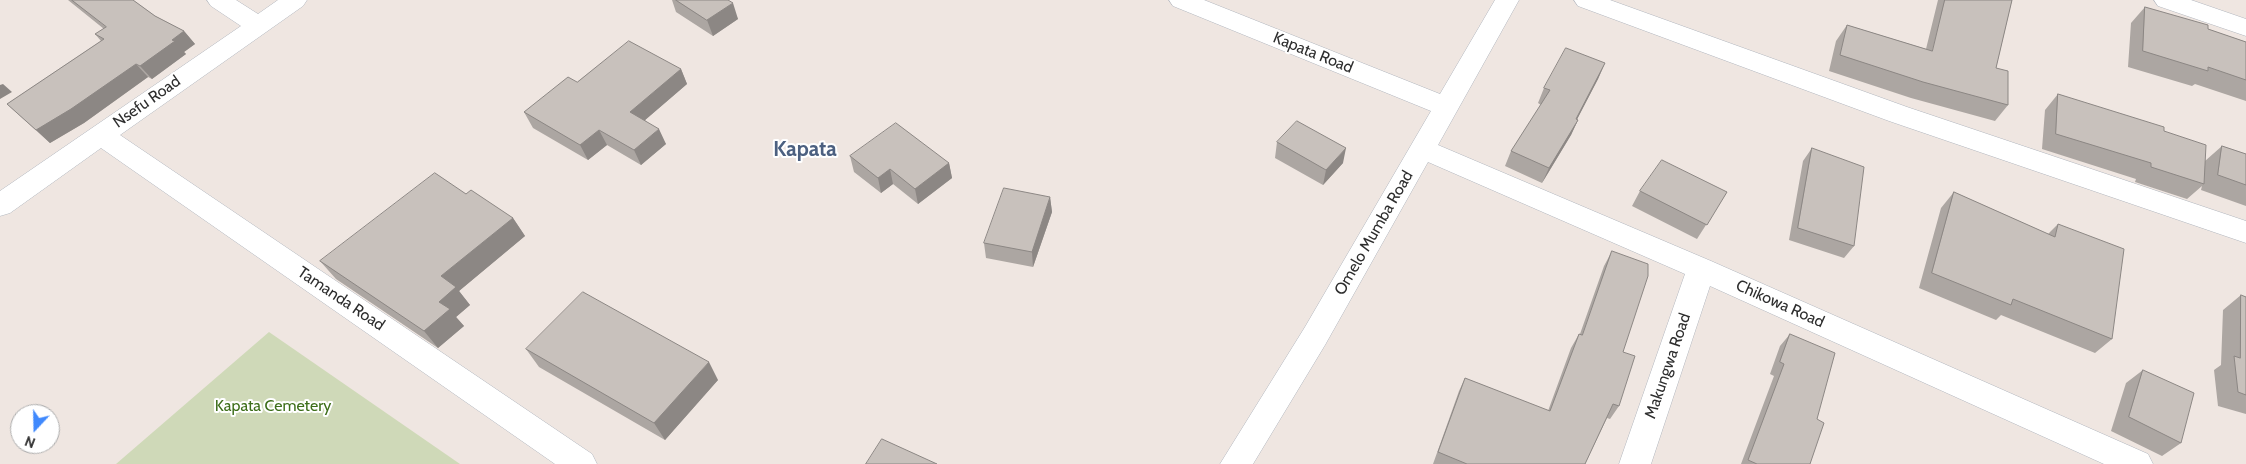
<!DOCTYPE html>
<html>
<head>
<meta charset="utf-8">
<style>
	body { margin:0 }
	#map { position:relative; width:2246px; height:464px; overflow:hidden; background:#efe6e1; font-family:Cabin,sans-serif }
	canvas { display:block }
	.north { position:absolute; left:10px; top:404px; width:50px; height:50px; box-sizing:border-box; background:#fff; border:1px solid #ababab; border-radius:50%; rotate:201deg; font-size:14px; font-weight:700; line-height:20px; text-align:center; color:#2e2e2e }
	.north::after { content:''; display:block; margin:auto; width:18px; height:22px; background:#4089fd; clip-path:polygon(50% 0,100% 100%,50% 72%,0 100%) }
</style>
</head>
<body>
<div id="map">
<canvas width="2246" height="464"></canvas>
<div class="north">N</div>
</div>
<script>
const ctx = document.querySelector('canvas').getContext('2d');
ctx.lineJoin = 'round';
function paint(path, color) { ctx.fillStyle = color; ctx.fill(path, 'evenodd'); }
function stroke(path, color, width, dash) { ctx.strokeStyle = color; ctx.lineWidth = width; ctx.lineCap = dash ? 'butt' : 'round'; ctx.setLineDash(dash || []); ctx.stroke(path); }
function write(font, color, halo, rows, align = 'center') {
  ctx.font = font + ' Cabin,sans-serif'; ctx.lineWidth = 4; ctx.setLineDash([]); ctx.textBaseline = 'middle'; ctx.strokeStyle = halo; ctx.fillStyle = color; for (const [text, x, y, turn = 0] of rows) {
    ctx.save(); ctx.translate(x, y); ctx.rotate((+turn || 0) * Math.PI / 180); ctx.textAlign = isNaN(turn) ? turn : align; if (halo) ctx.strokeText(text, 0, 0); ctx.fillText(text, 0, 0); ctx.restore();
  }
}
const cemetery = new Path2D(`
	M269,332l191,132h-344z`);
const minor = new Path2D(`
	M207,0h29l22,14 20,-14h29l-4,6 -183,129 472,319 5,10h-42l-454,-316 -91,65 -10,3v-25l241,-165 -30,-20z
	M1169,0h35l236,94 55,-94h24l-81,145 273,116 437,193 5,10h-49l-394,-178 -59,178h-32l66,-190 -257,-112 -103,183 -72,119h-33l85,-137 126,-216 -258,-105z
	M1574,0h36l297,107 339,114v22l-357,-122 -311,-115z
	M2154,0h37l55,19v17l-88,-30z`);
const wall = new Path2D(`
	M68,0h65l22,16 29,15 11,13 -11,8 2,2 -34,25 -4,-2 -64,46 -34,20 -43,-39 94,-63 -6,-7 9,-5z
	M672,0h56l10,19 -25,17 -37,-24z
	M1938,0h74l-16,68 12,37 -13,16 -84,-23 -82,-27 7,-30 11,-16 79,24z
	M2145,7l63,22 38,13v59l-51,-17 -3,2 -64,-19 3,-44z
	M1605,63l-7,16 -21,40 1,1 -7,15 -29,48 -37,-17 6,-15 30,-46 -3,-2 6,-15z
	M681,69l6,15 -42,36 21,24 -25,21 -34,-20 -19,15 -55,-32 -9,-16 53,-30z
	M2058,94l106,37 41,35v-5l17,-15 24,8v52l-45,-16 1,-4 -15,13 -52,-17 1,-3 -94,-30 3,-39z
	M1277,142l66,21 -20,22 -48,-27z
	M1812,148l42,98 -10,12 -55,-18 14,-79z
	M850,156l99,7 3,15 -34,26 -25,-20 -12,9 -27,-21z
	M1640,191l87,1 -30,47 -65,-33z
	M1954,192l94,42 10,-10 54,115 -17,14 -94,-38 -5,5 -77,-32 22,-80z
	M466,194l47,24 12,18 -66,55 11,14 -14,12 8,9 -26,22 -102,-69 -16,-18z
	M1050,197l2,15 -19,55 -47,-9 -2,-15z
	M1612,251l11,101 -4,54 -9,13 -3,-1 -22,46h-152l26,-73 6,-13 83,33 23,-63 8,-14h1l24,-68z
	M2241,295l5,2v117l-28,-8 -4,-36 7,-5 2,-55z
	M1790,334l27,85 -7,45h-69l33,-88 -4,-2 10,-28z
	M526,349l192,31 -53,60 -126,-73z
	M2143,370l38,73 -19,13 -51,-25 15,-48z`);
const shadedWall = new Path2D(`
	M733,3l5,16 -25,17 -6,-16z
	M184,31l11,13 -11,8 2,2 -34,25 -12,-13 32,-26z
	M1605,63l-7,16 -28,54 8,-13 -7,15 -29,48 7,-15 27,-49z
	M136,64l12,13 -64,46 -34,20 -14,-13z
	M681,69l6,15 -50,43 -7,-15z
	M3,84l9,8 -12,7v-14z
	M659,129l7,15 -25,21 -7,-15z
	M599,130l8,15 -19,15 -8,-15z
	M1346,148l-3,15 -20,22 3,-15z
	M949,163l3,15 -34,26 -3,-15z
	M890,169l3,15 -12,9 -3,-15z
	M1050,197l2,15 -19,55 -1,-15z
	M513,218l12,18 -66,55 11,14 -14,12 8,9 -26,22 -14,-17 15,-29 2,-26z
	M709,362l9,18 -53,60 -11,-17z`);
const building = new Path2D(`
	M72,0h61l22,16 29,15 -12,9 3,1 -35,25 -4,-2 -65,45 -35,21 -29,-26 97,-65 -9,-5 11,-7z
	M676,0h52l5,3 -26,17z
	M1945,0h67l-16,68 12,3v34l-85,-23 -83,-27 7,-30 85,26z
	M2145,7l63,18v4l38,13v38l-38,-13v4l-65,-20z
	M629,41l52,28 -51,43 29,17 -25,21 -35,-20 -19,15 -56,-33 44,-35 9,5z
	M1566,48l39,15 -29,56 2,1 -29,48 -38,-17 39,-61 -6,-2z
	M2058,94l106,33v4l42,14 -2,39 -53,-17v-4l-95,-29z
	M1297,121l49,27 -20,22 -49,-28z
	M896,123l53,40 -34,26 -25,-20 -12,9 -28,-22z
	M2222,146l24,8v31l-28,-10z
	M1812,148l52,19 -10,79 -56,-18z
	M1662,160l65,32 -20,33 -67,-34z
	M435,173l31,21 5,-4 42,28 -72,58 15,11 -17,15 11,7 -26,22 -104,-70z
	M1004,188l46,9 -18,55 -48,-9z
	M1954,192l101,45 3,-13 66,25 -12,90 -99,-40 -2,6 -79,-32z
	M1612,251l36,13v12l-25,76 12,4 -16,50 -6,-2 -28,60h-118l-29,-12 27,-74 85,33 29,-77 3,1z
	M583,292l126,70 -55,61 -128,-74z
	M2241,295l5,2v98l-8,-3 -4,-36 6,2z
	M1790,334l45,19 -18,66 7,4 -14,41h-53l-9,-4 36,-96 -4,-2z
	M2143,370l51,23 -13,50 -52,-26z
	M882,439l55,25h-71z`);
const streetNames = [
	["Kapata Road",1313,53,22],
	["Nsefu Road",147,102,-35],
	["Omelo Mumba Road",1374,233,-60],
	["Tamanda Road",341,299,34],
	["Chikowa Road",1780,304,24],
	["Makungwa Road",1668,366,-71]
];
const parkNames = [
	["Kapata Cemetery",273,406]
];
const districtNames = [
	["Kapata",805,150]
];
paint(cemetery, '#cfd9b8');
stroke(minor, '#b1b6be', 1);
paint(minor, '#fff');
paint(wall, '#aca6a2');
paint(shadedWall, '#8c8784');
paint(building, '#c8c1bc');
stroke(building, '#8c8784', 1);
write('16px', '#2e2e2e', '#fff', streetNames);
write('16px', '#3d6e1a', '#fff', parkNames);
write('bold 21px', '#4c6080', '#fff', districtNames);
</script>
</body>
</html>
